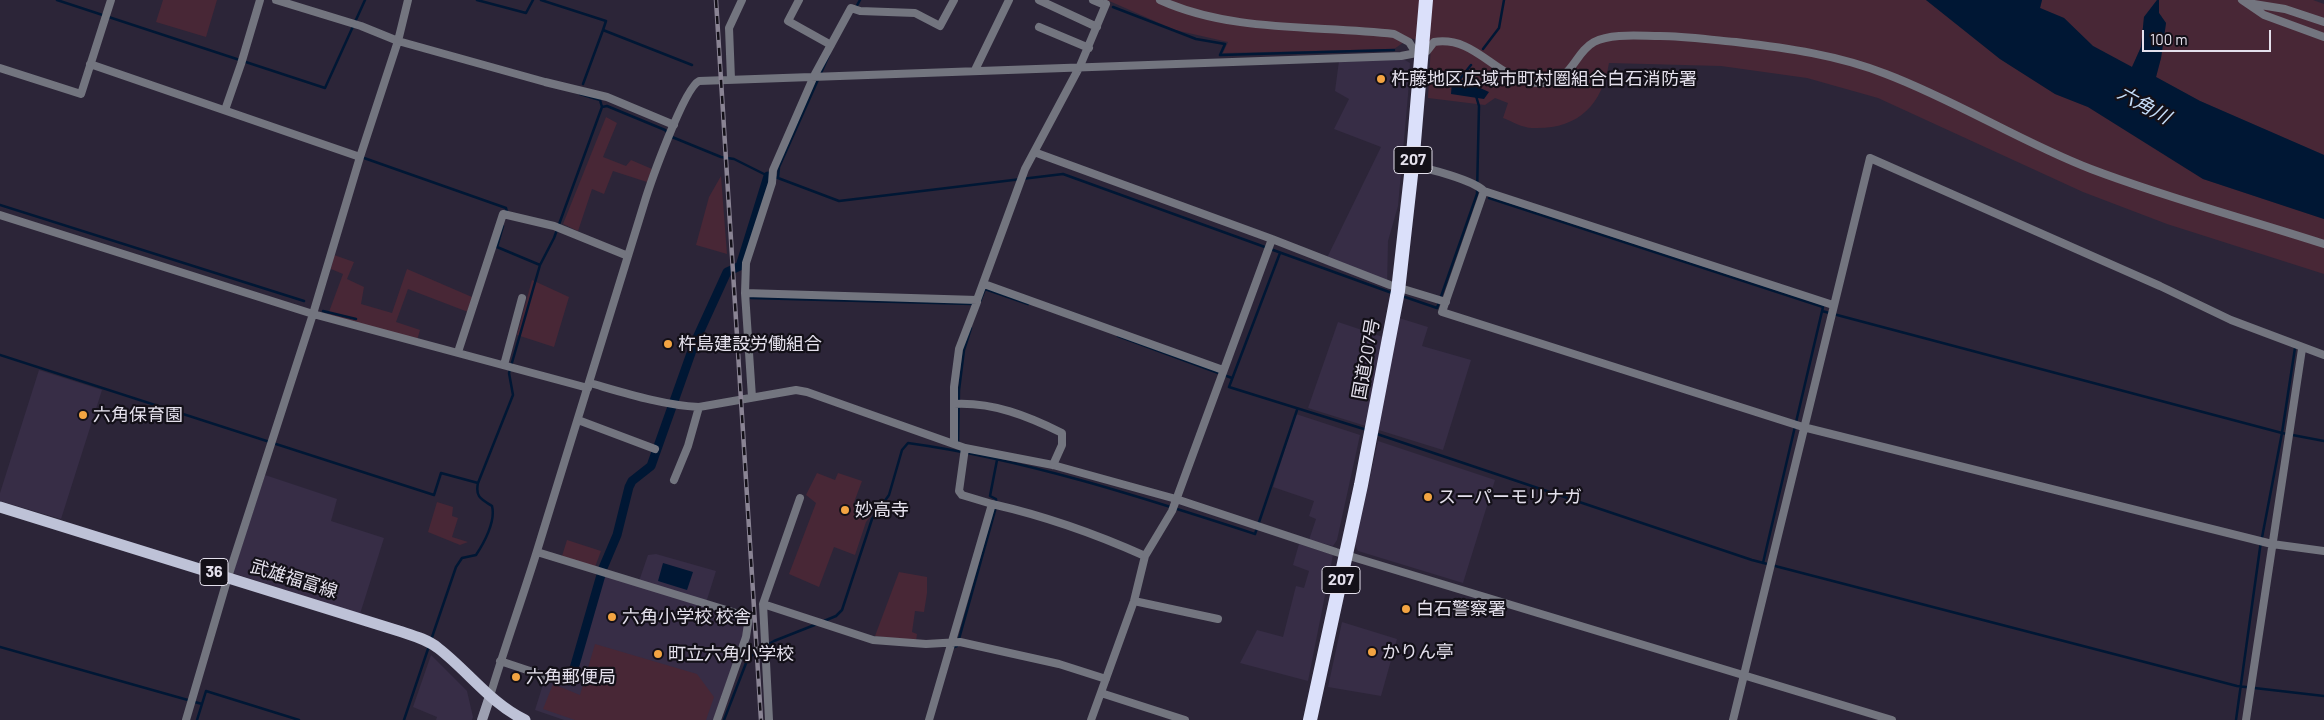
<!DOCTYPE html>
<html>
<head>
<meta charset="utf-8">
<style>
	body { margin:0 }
	#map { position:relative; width:2324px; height:720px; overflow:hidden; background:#2c2538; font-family:Barlow,sans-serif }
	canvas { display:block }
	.scale { position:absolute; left:2142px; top:30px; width:129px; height:22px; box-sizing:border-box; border:2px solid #e4e0ec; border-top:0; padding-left:6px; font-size:15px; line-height:18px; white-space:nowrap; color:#e4e0ec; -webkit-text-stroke:4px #131018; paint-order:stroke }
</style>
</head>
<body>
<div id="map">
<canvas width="2324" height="720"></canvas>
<div class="scale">100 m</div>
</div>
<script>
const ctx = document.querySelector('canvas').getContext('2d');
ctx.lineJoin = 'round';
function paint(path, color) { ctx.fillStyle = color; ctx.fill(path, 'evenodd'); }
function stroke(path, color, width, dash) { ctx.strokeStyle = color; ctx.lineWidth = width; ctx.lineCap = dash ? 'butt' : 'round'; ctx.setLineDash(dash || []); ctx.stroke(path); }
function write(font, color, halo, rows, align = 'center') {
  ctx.font = font + ' Barlow,"Noto Sans JP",sans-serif'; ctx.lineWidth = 4.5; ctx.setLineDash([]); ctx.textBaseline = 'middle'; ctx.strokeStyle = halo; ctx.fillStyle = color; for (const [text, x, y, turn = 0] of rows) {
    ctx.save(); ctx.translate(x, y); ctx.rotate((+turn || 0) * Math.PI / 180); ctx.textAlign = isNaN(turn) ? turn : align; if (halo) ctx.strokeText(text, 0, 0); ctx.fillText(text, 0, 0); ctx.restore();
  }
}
const built = new Path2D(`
	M1403,59l7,4 -2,32 -10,111 -10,35 -1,47 -63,-24 57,-117 -47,-18 15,-30 -14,-8 4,-30z
	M1399,318l29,9 -6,19 49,14 -28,90 -135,-42 30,-86 57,19z
	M39,370l63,20 -41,129 -61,-18v-8z
	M1296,414l64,21 -23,105 -4,6 -24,-6 7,-21 -7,-3 5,-15 -41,-14z
	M1378,441l117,39 -32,103 -105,-32 -3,-6z
	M265,475l72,24 -6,22 53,17 -24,76 -127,-41z
	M1299,544l34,11 -25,126 -68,-18 17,-33 26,7 13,-51 8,2 5,-17 -16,-6z
	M656,554l60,17 -11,35 41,13 -3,17 -30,84h-149l-29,-10 11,-35 24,7 34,-108 34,10 10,-29z
	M1342,622l55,17 -16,57 -53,-9z
	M431,655l36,36 6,26 -1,3h-36l1,-3 -24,-10z`);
const green = new Path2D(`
	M163,0h54l-11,37 -50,-15z
	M1107,0h819l74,59 55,35 33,13 115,72 121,40v55l-157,-50 -84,-32 -205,-94 -71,-20 -86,-12 -112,-3c-7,43 -32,67 -77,65 -9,0 -21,-7 -29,-10l5,-15 -13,-5 -10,7 -57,-7 3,-54 -21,-6 -16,11 -171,4 5,-11 -53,-12z
	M2042,0h115l-13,17 -3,30 -9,20 -39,-21 -29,-28 -24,-10z
	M2159,0h154l11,4v151l-124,-54 -44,-24 5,-19 5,-35 -7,-10z
	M606,117l11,6 -14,34 23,9 5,-6 21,9 -5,13 -34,-11 -9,23 -12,-5 -14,42 -15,-7z
	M721,176l6,78 -31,-9 13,-48z
	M334,255l20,7 -7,17 17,8 -3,17 31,9 15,-44 65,28 -4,15 -60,-23 -12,33 24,8 -4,14 -90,-24 17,-46 -12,-5z
	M532,280l37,17 -15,50 -37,-12z
	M817,473l18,7 3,-7 24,8 -9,24 18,11 -5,6 -11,33 -21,-8 -15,40 -30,-13 27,-71 -10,-8z
	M437,502l16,5 -1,9 6,2 -6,19 16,5 -8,3 -32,-13z
	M567,540l34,11 -6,16 -33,-11z
	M899,572l28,5v16l-3,19 -9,-1 -3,21 5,2 -1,7 -41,-5z
	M595,644l102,30 17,23 -8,23h-131l-32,-11 10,-25 27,11z`);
const water = new Path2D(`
	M1926,0h116l-2,8 24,10 29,28 39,21 9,-20 3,-30 13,-17h2v13l7,10 -5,35 -5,19 44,24 124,54v64l-121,-40 -115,-72 -33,-13 -55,-35z
	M1456,77l33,15 -5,7 -33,-5 1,-13z
	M663,563l30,9 -6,18 -29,-9z`);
const stream = new Path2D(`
	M57,0l268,88 40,-88
	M477,0l49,13 7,-13
	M541,0l65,21 -3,9 89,35
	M1113,7l83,32 29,5 -5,11 174,-5
	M855,9l5,-9
	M1483,49l16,-21 5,-28
	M1459,80l12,-15
	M583,84l20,-54
	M580,94l20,6 2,7
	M364,158l142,50 1,4
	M778,178l1,-11 50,-112
	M1489,198l334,109 -60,256
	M0,205l304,96
	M503,226l-6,21 43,18
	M1280,253l-51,134 138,43
	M1402,296l35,12 40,-114 2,-88 -3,-10
	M751,298l221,6
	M979,304l6,-15 43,15
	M323,311l33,8
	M1822,311l460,122 42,8
	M1118,336l114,42
	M0,355l434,140 7,-22 37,10
	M1374,433l378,127 485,126 87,10
	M958,444l1,-54 5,-40 7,-22
	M824,621l12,-5 6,-6 30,-91 17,-24 13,-45 6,-7c116,16 236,55 347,91l42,-124
	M431,640l25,-73 6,-9 14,-3c8,-12 20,-34 16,-49 -11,-7 -17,-9 -14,-23l35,-88 -4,-22 31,-108 14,-27 48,-131 5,-1 58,24 7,7 49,20 13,2 34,17 10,2 61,23 224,-27 329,119
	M767,645l7,-4 43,-17
	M0,647l202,57
	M951,648l6,-2 39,-139v-8l-6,-3 7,-36
	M197,720l9,-29 93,29
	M404,720l25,-74
	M724,720l24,-62 15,-10
	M2236,720l24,-172 22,-115 13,-85`);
const canal = new Path2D(`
	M549,675l20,6 4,-9 30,-104 14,-33 12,-48 3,-6 19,-15 44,-124 32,-70 13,-6 28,-90`);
const street = new Path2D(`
	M276,0l85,26 37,15 147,41 62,15 67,28
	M799,0l-11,21 43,24
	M1039,0l58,27
	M1093,0l12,5
	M1160,0c73,33 157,25 234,34l15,8 5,8 7,2
	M2242,0l22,15 60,22
	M2248,3l37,6 39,13
	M1039,27l50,21
	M90,64l270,93
	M0,68l81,26 30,-94
	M975,70l34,-70
	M731,79l-2,-51 13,-28
	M225,110l16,-46 19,-64
	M1034,152l238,87 118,46 56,17
	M1412,166c16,2 61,14 72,25l349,114
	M1484,191l-42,121 361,115 469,117 52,7
	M0,215l313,99 275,74
	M984,284l239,86
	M745,293l232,7 48,-131 55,-103 26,-62
	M458,352l45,-138 51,12 74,30
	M504,365l18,-67
	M590,383c35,10 72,22 109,24l97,-17 11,2 158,56 88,17 123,34 160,53 556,168
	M752,397l-7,-104 1,-30 26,-80 1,-13 41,-94 37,-68 9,3 55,2 25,13 14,-26
	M954,404c39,-2 74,12 108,29v12l-9,20
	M578,420l77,29
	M954,443v-56l5,-38 18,-47
	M965,448l-6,43 3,4 30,9
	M674,480l14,-34 11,-39
	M537,552l212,65 -3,20 -29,83
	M1134,601l84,18
	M763,604l110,36 53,4 34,-2 99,22 47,15
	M500,661l45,15
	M1101,693l84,27
	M490,696c16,-53 35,-105 51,-158 35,-111 68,-223 103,-334 6,-20 40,-116 55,-123l702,-25 26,-5 7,-9c45,-7 64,43 109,41 30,-2 31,-30 51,-41 18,-9 45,-6 66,-6 25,0 51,4 76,6 51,6 102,13 150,32 71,27 135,68 205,95 76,29 156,50 233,75
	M186,720l42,-143 85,-263 47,-157 38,-116 10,-41
	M769,720l-6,-116 37,-106
	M929,720l63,-216c53,12 104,30 153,52
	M1091,720l43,-119 11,-45 27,-45 100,-272
	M1733,720l137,-562 290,128 71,34 93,35
	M2246,720l56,-371`);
const secondary = new Path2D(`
	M482,720l8,-24`);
const primary = new Path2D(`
	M0,507l399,124c12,4 28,8 39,17 30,23 52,55 87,72`);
const highway = new Path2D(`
	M1310,720l51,-235 37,-194 14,-125 14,-166`);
const rail = new Path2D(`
	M716,0l45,720`);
const markers = [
	[1381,79,5,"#f3a442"],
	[668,344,5,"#f3a442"],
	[83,415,5,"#f3a442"],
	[1428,497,5,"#f3a442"],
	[845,510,5,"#f3a442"],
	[1406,609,5,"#f3a442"],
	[612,617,5,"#f3a442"],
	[1372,652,5,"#f3a442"],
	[658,654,5,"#f3a442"],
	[516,677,5,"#f3a442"]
];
const shields = [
	[1413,160,38],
	[214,572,28],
	[1341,580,38]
];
const shieldNames = [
	["207",1413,160],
	["36",214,572],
	["207",1341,580]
];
const poiNames = [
	["杵藤地区広域市町村圏組合白石消防署",1391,79],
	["杵島建設労働組合",678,344],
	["六角保育園",93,415],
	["スーパーモリナガ",1438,497],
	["妙高寺",855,510],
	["白石警察署",1416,609],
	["六角小学校 校舎",622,617],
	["かりん亭",1382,652],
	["町立六角小学校",668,654],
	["六角郵便局",526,677]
];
const streetNames = [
	["国道207号",1366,359,-80],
	["武雄福富線",294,579,17]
];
const waterNames = [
	["六角川",2144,105,29]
];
paint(built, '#372d46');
paint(green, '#482736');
paint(water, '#001734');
stroke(stream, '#001734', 2.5);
stroke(canal, '#001734', 9);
stroke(street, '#73757f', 8);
stroke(secondary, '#9da0b1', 10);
stroke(primary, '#bec2d7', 11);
stroke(highway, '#dbe0fa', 14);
stroke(rail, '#8a8494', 4.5);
stroke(rail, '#131018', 2.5, [8]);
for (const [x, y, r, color] of markers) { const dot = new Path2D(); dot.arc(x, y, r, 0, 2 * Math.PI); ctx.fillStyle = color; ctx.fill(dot); stroke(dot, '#131018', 2); }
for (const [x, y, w] of shields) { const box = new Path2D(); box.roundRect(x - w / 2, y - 13.5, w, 27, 4); ctx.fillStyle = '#131018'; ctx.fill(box); stroke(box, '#e4e0ec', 1); }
write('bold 16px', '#e4e0ec', null, shieldNames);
write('18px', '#e4e0ec', '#131018', poiNames, 'left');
write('18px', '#e4e0ec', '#131018', streetNames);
write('italic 19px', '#c6def9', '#131018', waterNames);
</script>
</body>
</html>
